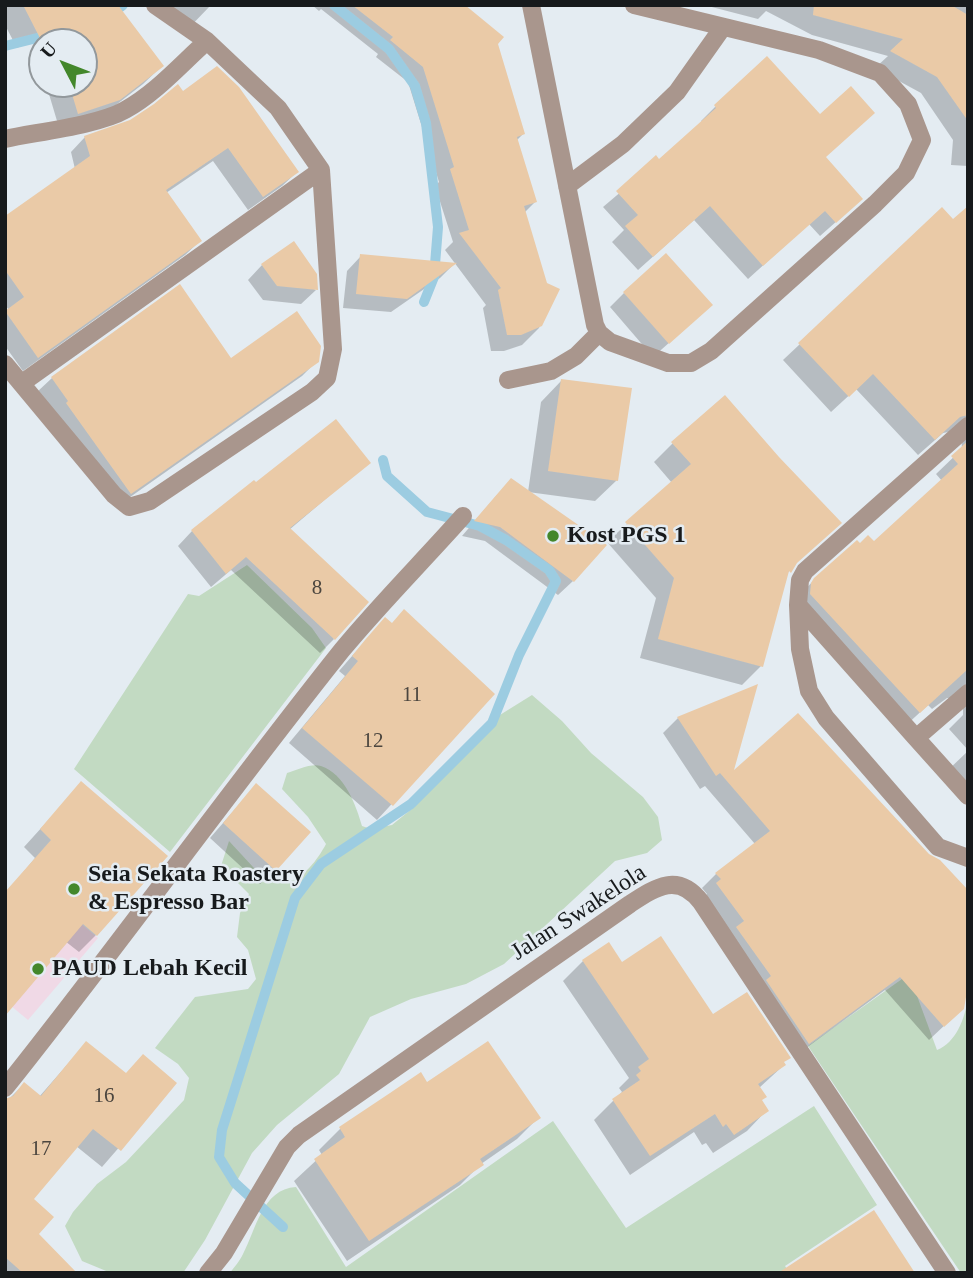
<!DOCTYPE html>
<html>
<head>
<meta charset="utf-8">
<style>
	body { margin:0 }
	#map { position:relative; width:973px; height:1278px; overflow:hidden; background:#e4ecf2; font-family:Georgia,serif }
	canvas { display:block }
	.frame { position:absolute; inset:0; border:7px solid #171a1c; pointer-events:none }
	.north { position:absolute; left:28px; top:28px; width:70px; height:70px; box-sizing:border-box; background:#e4ecf2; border:2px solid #92989c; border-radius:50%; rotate:312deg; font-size:19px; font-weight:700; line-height:28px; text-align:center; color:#171a1c }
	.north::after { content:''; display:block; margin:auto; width:24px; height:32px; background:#43872b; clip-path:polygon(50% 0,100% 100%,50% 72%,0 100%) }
</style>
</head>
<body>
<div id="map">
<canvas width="973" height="1278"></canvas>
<div class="frame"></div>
<div class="north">U</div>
</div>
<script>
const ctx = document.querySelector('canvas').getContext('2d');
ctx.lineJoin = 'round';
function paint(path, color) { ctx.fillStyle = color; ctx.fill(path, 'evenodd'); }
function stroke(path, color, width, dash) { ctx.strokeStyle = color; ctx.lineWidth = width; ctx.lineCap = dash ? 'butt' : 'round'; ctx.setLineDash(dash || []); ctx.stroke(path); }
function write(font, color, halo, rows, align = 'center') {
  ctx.font = font + ' Georgia,serif'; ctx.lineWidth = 5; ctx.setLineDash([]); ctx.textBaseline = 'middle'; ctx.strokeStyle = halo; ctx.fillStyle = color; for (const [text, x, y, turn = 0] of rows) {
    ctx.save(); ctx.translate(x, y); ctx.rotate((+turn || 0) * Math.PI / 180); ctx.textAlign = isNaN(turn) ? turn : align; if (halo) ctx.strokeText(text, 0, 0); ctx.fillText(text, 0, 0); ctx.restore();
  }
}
const education = new Path2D(`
	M22,874l76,64 -70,82 -23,-19z`);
const green = new Path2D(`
	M247,565l65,63 14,20 -156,204 -96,-83 114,-175 11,2z
	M532,695l30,26 29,32 52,44 15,20 4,23 -15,13 -32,8 -111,103 -38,20 -55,15 -41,18 -31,57 -62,51 -25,28 -47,87 -22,33h-72l-29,-12 -17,-35 8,-14 24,-28 29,-22 58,-62 5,-22 -11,-14 -23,-16 40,-51 53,-8 8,-10 -8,-29 -11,-13 3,-24 9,-19 -28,-28 8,-25 37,40c6,1 13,2 18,2 19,-3 34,-24 42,-39l-18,-27 -26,-28 5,-16c10,-3 24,-10 34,-7 24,8 35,39 41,60l9,3 21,-4 22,-18 73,-84z
	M909,974l28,76c19,-7 28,-32 31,-52v275h-7l-153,-227z
	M814,1106l63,99 -92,61 5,7h-560c4,-6 10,-12 13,-19 13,-24 19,-65 53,-67l50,80 207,-146 73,107z`);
const shadow = new Path2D(`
	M5,5h111l46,61 -19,18 -44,34 -39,13 -14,-47h38v-42h-42v28l-9,-30 -16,8 -12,-23z
	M156,5h55l-26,27z
	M312,5h150l34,39 27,90 -7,7 19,61 -11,11 22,71 12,6 -19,38 -17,17 -18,6h-13l-8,-43 3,-3 -41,-55 8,-8 -18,-56 4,-4 -31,-100 -32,-25 2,-3 -57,-45 -2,2z
	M704,5h264v161l-17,-1 2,-25 -32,-47 -46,-25 13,-12 -76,-21 -46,-24 -8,8z
	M182,94l115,78 -15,14 -34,24 -35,-49 -47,32 34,48 -15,14 -162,116 -18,-25v-33l4,-3 -4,-5v-86l70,-50 -4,-17 14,-15 46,-15z
	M715,107l105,10 4,41 22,55 -26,23 -11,-12 -61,55 -54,-59 -56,50 -26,-28 12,-12 -21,-23 99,-84 -1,-2z
	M968,208v542l-19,-21 14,-14v-6l-3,-8 -13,-3 -15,11 -4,-4 -25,23 -105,-131 17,-18 45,-34 13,-1 69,-63 -6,-7 26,-25 -1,-14 -7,-4 -11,2 -25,22 -62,-66 -25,23 -48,-52 17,-16z
	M361,256l92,9 -13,13 -49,34 -48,-4 4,-37z
	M262,265l54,25 -15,14 -38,-4 -15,-20z
	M624,293l72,26 -43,38 -43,-50z
	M231,360l86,1 -15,15 -186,131 -79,-115 15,-14z
	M562,380l55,100 -22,21 -67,-9 45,89 -15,14 -73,-54 -23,-5 35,-41 31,-3 13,-90z
	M673,443l120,123 -7,9 -25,91 -19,19 -102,-27 16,-60 -49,-56 65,-59 -18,-21z
	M368,463l-79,67 45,109 -14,14 -89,-83 -20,17 -33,-41 14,-15 63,-46z
	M366,640l127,54 -116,126 -88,-77 56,-67 -6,-5z
	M755,687l-24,88 216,248 -18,17 -44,-50 -91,67 -92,-158 5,-5 -5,-6 14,-14 39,-30 -50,-58 -5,3 -37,-56 15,-15z
	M968,751v45l-22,-24z
	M81,784l15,151 -17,17 -74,-58 30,-36 -11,-11z
	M256,785l19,85 -15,14 -50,-46z
	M583,961l39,3 91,53 69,46 2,2 -25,23 1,13 6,10 -19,20 -34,22 -7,-10 -4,2 -8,-13 -64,43 -36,-55 28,-28 -3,-4 10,-10 -66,-97z
	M86,1043l39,32 50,8 -73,84 -26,-21 -44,53 5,35 38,39h-70v-173h3l16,-16 15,13z
	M427,1085l111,33 -21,21 -36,25 -21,21 -113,76 -53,-80 28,-26 -3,-5 21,-21 51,-35z`);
const stream = new Path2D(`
	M334,5l55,44 26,37 11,37 12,104 -4,50 -10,25
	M109,16l14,-11
	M5,46l48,-12
	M283,1227l-48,-44 -16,-26 3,-27 73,-232 26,-34 90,-60 81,-81 27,-68 37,-74 -7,-11 -43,-30 -26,-14 -53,-14 -40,-36 -4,-16`);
const building = new Path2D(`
	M23,5h95l46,61 -44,34 -42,14 -9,-30h15v-42h-42z
	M352,5h113l39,32 -6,7 27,90 -8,3 20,65 -13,4 23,77 13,6 -18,37 -21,9h-14l-9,-45 3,-2 -42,-55 10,-3 -19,-61 4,-2 -31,-100 -33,-27 3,-3z
	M814,5h137l17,10v106l-31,-44 -47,-26 13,-12 -90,-24z
	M767,56l53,58 31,-28 24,27 -49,44 37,42 -27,24 -11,-12 -62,55 -53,-60 -57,51 -28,-31 13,-11 -22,-24 40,-36 3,4 57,-51 -2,-3z
	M217,66l22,21 60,85 -36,25 -35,-49 -62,42 36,51 -164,117 -33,-47 19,-14 -19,-27v-54l85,-60 -6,-20 46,-16 24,-16 24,-20 5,7z
	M968,206v209l-8,2 -25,23 -62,-66 -24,23 -51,-54 144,-136 11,12z
	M294,241l23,33 1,16 -41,-4 -16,-22z
	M666,253l47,52 -44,39 -46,-52z
	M360,254l97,9 -50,36 -51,-5z
	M180,284l51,74 66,-47 24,35 -2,16 -188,132 -65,-91 2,-2 -17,-24z
	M561,379l71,9 -14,93 -70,-10z
	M725,395l54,62 63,66 -45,40 -6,10 -2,-2 -26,96 -105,-28 16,-61 -49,-56 66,-58 -20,-22z
	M336,419l35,44 -81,65 79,74 -34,38 -89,-83 -20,17 -35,-44 63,-50 2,2z
	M968,441v228l-48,44 -110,-119 1,-11 3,-5 43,-38 3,3 8,-8 6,6 84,-77 -7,-8z
	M511,478l96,67 -33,37 -74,-55 -26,-6z
	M404,609l91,85 -102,112 -91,-78 56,-67 -6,-5 13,-16 20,-23 7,6z
	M758,684l-24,86 64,-57 131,141 11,6 28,30v95l-4,24 -20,18 -44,-50 -91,67 -43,-64 5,-4 -35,-49 8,-6 -28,-38 5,-4 -6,-6 55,-42 -50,-58 -4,3 -39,-59z
	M81,781l87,75 -71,80 -14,-12 -78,92v-124l46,-52 -11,-11z
	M256,783l55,49 -35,39 -53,-48z
	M661,936l52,78 34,-22 44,66 -7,4 2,3 -28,19 9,13 -5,3 7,11 -35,24 -8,-11 -3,3 -8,-13 -65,42 -38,-57 28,-19 -4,-5 5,-4 -3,-4 11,-8 -67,-99 27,-18 13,20z
	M86,1041l40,32 17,-19 34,29 -56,68 -28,-22 -59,70 20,18 -15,17 38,39h-54l-18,-16v-158l8,-3 11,-14 17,14z
	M488,1041l53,77 -61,41 4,6 -115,76 -55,-82 31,-22 -6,-10 51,-34 31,-21 6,10z
	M874,1210l41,63h-137z`);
const street = new Path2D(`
	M531,5l64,320 4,8 11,9 58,21h23l20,-12 164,-147 31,-31 16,-33 -14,-36 -28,-31 -61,-23 -185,-45
	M5,139c32,-7 94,-14 120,-29 31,-17 56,-46 82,-69
	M567,186l56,-42 54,-52 46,-65
	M5,364l109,131 15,12 21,-6 162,-109 15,-14 6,-29 -12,-179
	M508,380l43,-9 25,-15 23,-23
	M22,383l299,-213 -43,-62 -71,-67 -52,-36
	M968,426l-163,145 -5,9 -2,25 2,44 9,42 17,27 112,129 30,11
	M798,605l118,133
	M968,693l-52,45 52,58
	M5,1088c115,-144 222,-294 337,-438 38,-46 81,-89 121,-134
	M208,1273l16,-20 63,-106 12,-12 331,-231c26,-17 48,-32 71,-2l246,371`);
const markers = [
	[553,536,7,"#43872b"],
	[74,889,7,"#43872b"],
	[38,969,7,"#43872b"]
];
const numberNames = [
	["8",317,588],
	["11",412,695],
	["12",373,741],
	["16",104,1096],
	["17",41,1149]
];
const poiNames = [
	["Kost PGS 1",567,536],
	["Seia Sekata Roastery",88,875],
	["& Espresso Bar",88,903],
	["PAUD Lebah Kecil",52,969]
];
const streetNames = [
	["Jalan Swakelola",579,913,-33]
];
paint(education, '#f0d9e6');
paint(green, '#c2dac2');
paint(shadow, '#0003');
stroke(stream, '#9ccce1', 10);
paint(building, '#eacaa7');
stroke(street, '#a9968d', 18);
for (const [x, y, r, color] of markers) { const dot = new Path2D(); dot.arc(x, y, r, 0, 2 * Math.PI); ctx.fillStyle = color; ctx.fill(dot); stroke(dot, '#e4ecf2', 2.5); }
write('21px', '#4c463f', null, numberNames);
write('bold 24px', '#171a1c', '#e4ecf2', poiNames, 'left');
write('24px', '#171a1c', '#e4ecf2', streetNames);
</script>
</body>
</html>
